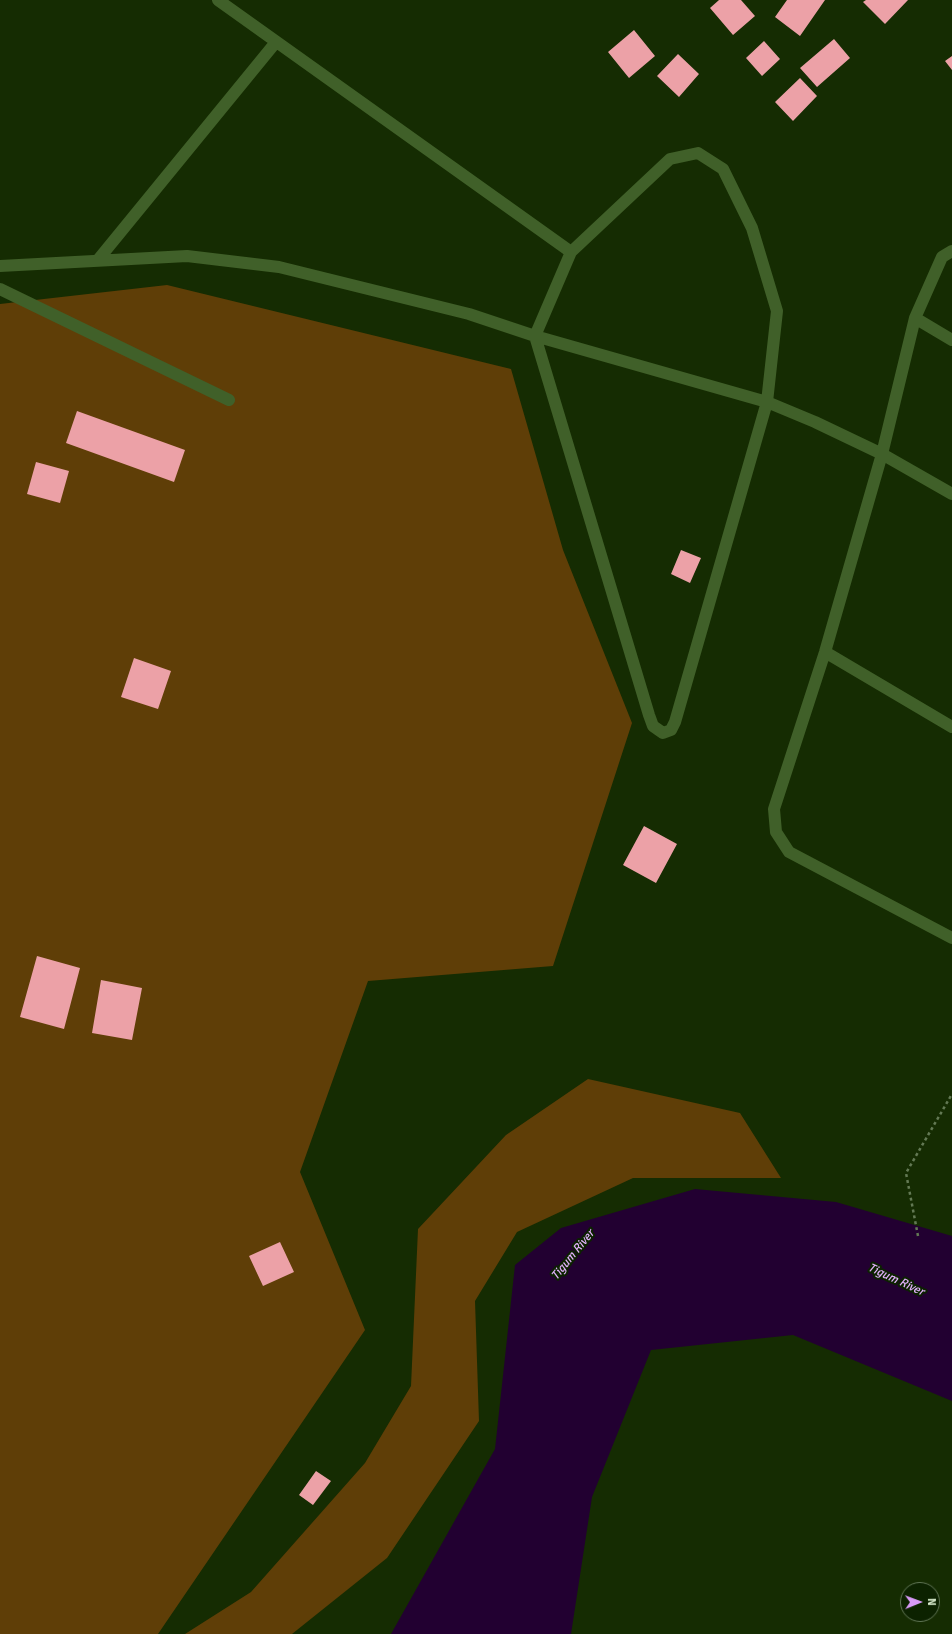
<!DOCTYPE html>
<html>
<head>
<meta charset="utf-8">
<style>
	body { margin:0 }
	#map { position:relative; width:952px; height:1634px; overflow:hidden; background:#152c02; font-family:Signika,sans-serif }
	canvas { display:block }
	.north { position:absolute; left:900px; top:1582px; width:40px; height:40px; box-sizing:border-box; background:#0c2200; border:1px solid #5f7453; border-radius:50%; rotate:89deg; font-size:11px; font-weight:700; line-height:16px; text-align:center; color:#dbeed0 }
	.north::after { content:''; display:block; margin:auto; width:14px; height:18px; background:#d89af8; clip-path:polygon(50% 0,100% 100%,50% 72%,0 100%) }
</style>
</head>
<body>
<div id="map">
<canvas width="952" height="1634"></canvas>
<div class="north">N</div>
</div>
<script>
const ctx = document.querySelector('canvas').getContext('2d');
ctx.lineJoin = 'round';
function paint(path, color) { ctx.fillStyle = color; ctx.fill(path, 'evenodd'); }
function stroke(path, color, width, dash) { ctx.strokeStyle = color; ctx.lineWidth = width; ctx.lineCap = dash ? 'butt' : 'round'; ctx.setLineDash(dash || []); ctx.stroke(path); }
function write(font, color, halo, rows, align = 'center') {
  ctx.font = font + ' Signika,sans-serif'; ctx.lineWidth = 4; ctx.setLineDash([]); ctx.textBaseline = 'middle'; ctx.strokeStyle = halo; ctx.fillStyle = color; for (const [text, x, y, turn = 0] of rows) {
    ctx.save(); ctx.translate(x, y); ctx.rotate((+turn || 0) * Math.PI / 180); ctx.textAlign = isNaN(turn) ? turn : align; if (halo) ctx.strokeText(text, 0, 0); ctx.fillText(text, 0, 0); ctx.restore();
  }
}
const green = new Path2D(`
	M167,285l344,84 52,181 69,173 -79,243 -185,15 -68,191 65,158 -207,304h-158v-1330z
	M588,1079l152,34 41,65h-148l-116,54 -42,69 4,120 -92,137 -95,76h-107l66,-42 114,-129 46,-77 7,-157 88,-94z`);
const water = new Path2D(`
	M695,1189l141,13 116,34v165l-159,-66 -142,15 -59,147 -21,137h-180l104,-185 20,-184 46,-37z`);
const building = new Path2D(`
	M719,0h22l14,16 -22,19 -23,-27z
	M787,0h38l-25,36 -25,-19z
	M866,0h42l-23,24 -22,-22z
	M634,30l21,26 -26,22 -21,-26z
	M834,39l16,19 -33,29 -17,-19z
	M764,41l16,18 -18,17 -16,-18z
	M678,54l21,20 -20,23 -22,-21z
	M952,56v14l-7,-9z
	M800,78l17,18 -24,25 -18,-19z
	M77,411l108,39 -11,32 -108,-39z
	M36,462l33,9 -9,32 -33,-9z
	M681,550l20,8 -11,25 -19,-9z
	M134,658l37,13 -13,38 -37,-12z
	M644,826l33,18 -21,39 -33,-18z
	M37,956l43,12 -16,61 -44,-12z
	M101,980l41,8 -10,52 -40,-7z
	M280,1242l14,30 -31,14 -14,-30z
	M316,1471l15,10 -18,24 -14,-10z`);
const path = new Path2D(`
	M918,1236l-12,-63 46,-79`);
const minor = new Path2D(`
	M218,0l353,252
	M698,153l25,16 29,59 25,83 -10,91 -92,320 -4,8 -8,3 -10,-7 -4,-11 -114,-379 36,-84 99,-93z
	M952,251l-10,6 -27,61 -33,136 -57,198 -51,157 2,23 13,20 163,86
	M97,261l179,-219
	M0,266l187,-10 92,11 190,47 66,22 232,66 48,20 67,32 70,40
	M0,289l229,111
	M915,318l37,22
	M825,652l127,75`);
const waterNames = [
	["Tigum River",573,1255,-51],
	["Tigum River",896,1280,25]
];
paint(green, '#5f3e07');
paint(water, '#220031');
paint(building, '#eca1a7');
stroke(path, '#637954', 2.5, [3, 3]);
stroke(minor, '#406029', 12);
write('italic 12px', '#e1b1fa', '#0c2200', waterNames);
</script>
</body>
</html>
